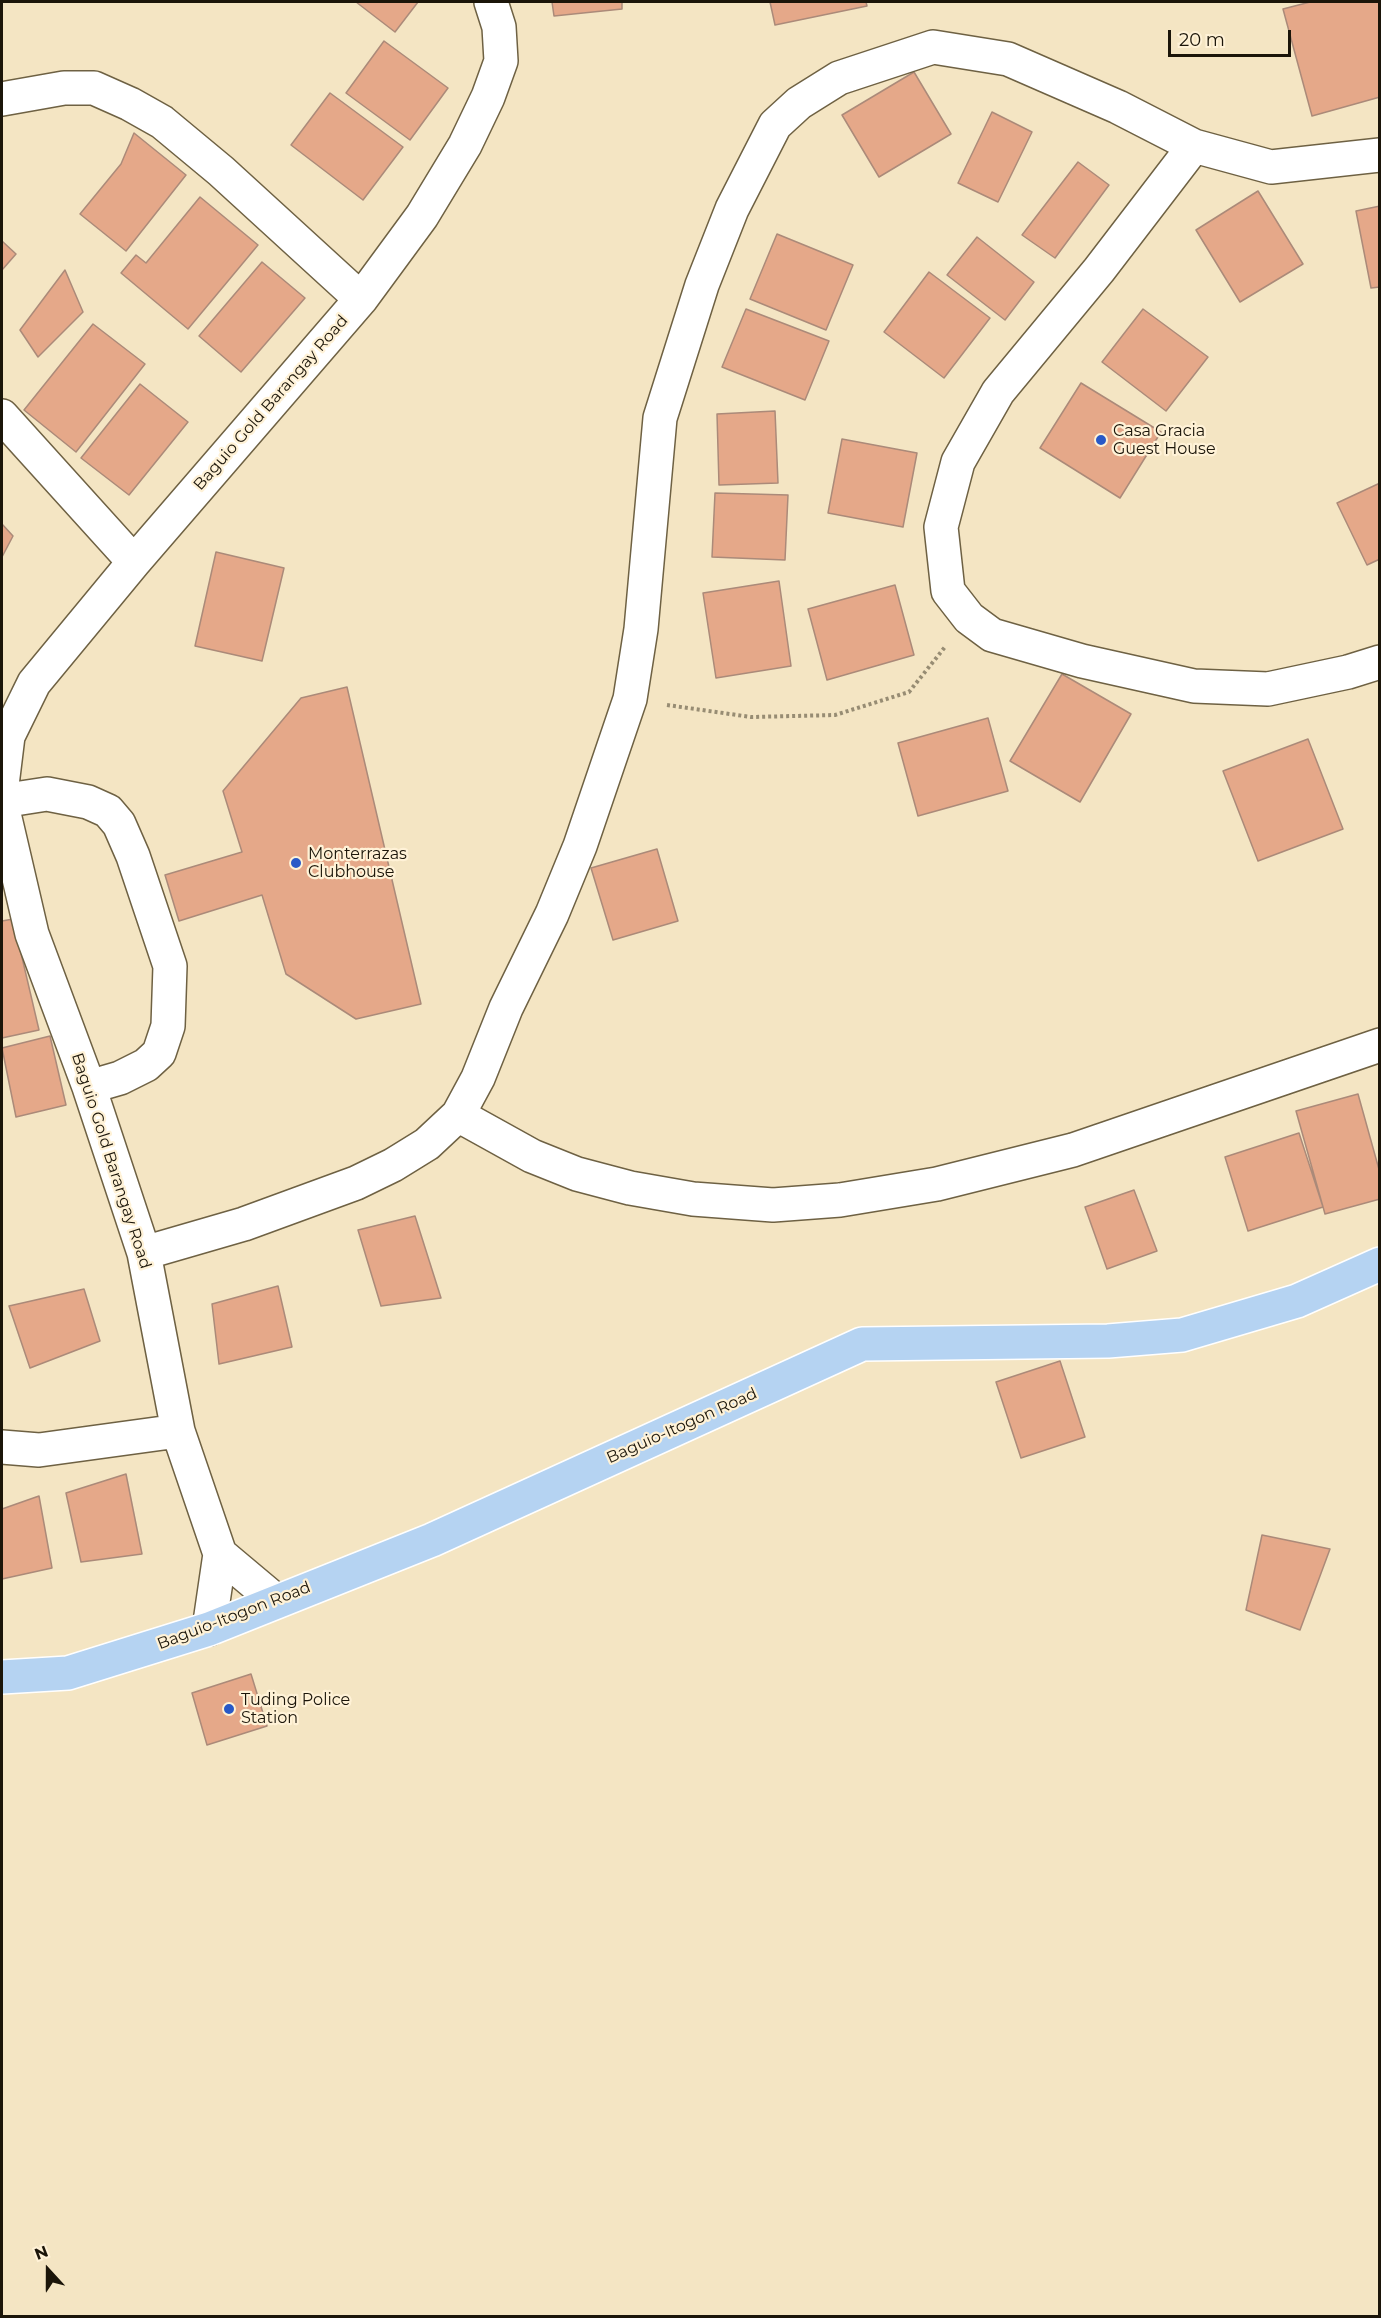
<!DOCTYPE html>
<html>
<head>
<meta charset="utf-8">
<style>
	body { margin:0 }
	#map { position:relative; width:1381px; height:2318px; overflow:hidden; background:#f4e5c3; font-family:Montserrat,sans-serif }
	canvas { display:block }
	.frame { position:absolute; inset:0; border:3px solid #1b1509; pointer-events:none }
	.north { position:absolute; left:18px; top:2240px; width:60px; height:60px; -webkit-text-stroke:4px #fff2d7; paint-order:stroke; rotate:339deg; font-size:16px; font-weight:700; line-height:24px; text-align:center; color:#1b1509 }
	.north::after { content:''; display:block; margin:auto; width:21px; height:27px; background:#1b1509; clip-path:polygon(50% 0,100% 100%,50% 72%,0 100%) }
	.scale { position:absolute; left:1168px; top:30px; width:123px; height:27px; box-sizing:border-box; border:3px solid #1b1509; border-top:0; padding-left:8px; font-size:18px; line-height:21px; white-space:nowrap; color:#1b1509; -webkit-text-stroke:4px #fff2d7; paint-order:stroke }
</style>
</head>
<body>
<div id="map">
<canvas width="1381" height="2318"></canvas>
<div class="frame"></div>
<div class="north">N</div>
<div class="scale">20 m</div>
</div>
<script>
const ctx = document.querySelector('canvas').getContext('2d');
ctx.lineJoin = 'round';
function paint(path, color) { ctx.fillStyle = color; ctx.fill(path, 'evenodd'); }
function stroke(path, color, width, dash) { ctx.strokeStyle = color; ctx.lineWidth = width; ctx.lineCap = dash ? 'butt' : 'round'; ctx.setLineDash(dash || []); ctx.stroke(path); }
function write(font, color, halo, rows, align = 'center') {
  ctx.font = font + ' Montserrat,sans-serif'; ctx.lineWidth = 4.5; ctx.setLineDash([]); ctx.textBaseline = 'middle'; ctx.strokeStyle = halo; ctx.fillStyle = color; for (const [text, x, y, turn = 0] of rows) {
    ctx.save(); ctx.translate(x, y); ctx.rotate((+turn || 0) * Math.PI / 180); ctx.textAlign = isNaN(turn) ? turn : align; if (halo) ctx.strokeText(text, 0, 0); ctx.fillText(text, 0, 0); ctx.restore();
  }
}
const building = new Path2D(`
	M356,2h62l-23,30z
	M552,2h70v7l-68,7z
	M770,2h96l1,4 -92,19z
	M1310,2h70v95l-68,19 -29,-107z
	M384,41l64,47 -38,52 -64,-47z
	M914,72l37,62 -72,43 -37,-62z
	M330,93l73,54 -40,53 -72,-55z
	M992,112l40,20 -34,70 -40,-19z
	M134,133l52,42 -60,76 -46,-37 41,-50z
	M1078,162l31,23 -54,73 -33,-23z
	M1258,191l45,73 -63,38 -44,-72z
	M200,197l58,48 -70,84 -67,-56 15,-18 10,8z
	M1380,206v81l-9,1 -15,-77z
	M777,234l76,31 -27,65 -76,-31z
	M977,237l57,45 -29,38 -58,-45z
	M2,241l14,13 -14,16z
	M262,262l43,36 -64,74 -42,-36z
	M65,270l18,42 -45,45 -18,-27z
	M929,272l61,46 -46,60 -60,-46z
	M746,309l83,32 -24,59 -83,-33z
	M1143,309l65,48 -42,54 -64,-49z
	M93,324l52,40 -69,88 -52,-42z
	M1081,383l80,49 -41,66 -80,-50z
	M140,384l48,38 -59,73 -48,-37z
	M775,411l3,72 -59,2 -2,-71z
	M842,439l75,14 -14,74 -75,-14z
	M1380,483v76l-13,6 -30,-62z
	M715,493l73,2 -3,65 -73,-3z
	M2,524l11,12 -11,21z
	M216,552l68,16 -22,93 -67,-15z
	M779,581l12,85 -75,12 -13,-85z
	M895,585l19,70 -87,25 -19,-71z
	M1062,674l69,40 -51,88 -70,-41z
	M347,687l74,317 -65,15 -70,-45 -24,-79 -83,26 -14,-46 77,-23 -19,-61 78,-93z
	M988,718l20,73 -90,25 -20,-73z
	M1308,739l35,90 -85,32 -35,-90z
	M657,849l21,72 -65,19 -22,-72z
	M13,919l26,111 -37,8v-117z
	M50,1036l16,69 -50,12 -14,-69z
	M1358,1094l22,79v26l-55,15 -29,-103z
	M1299,1133l24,74 -75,24 -23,-74z
	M1134,1190l23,61 -50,18 -22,-62z
	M415,1216l26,82 -60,8 -23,-76z
	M278,1286l14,61 -73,17 -7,-60z
	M84,1289l16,52 -70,27 -21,-62z
	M1060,1361l25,76 -64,21 -25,-76z
	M126,1474l16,80 -61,8 -15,-69z
	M39,1496l13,72 -50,11v-70z
	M1262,1535l68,14 -30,81 -54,-20z
	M251,1674l16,52 -60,19 -15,-52z`);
const path = new Path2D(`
	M667,705l84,12 84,-2 74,-23 36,-45`);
const minor = new Path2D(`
	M2,99l62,-11h30l36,16 32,18 59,49 140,128
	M1194,146l-95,124 -101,122 -40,70 -17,65 7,64 21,27 23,17 90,26 112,25 74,3 80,-17 32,-10
	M2,416l132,146
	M2,785l6,-49 26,-53 100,-121 227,-263 61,-83 43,-71 23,-48 13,-36 -2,-34 -8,-25
	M2,801l45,-7 41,8 20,9 11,13 14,32 37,110 -2,60 -9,27 -13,12 -26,13 -31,9
	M2,805l30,129 57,153 55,166 34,178 42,123 -11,75
	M458,1115l74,41 45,18 53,14 63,11 80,6 67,-5 97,-16 136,-34 307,-105
	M144,1253l100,-29 112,-41 37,-18 34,-21 31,-29 20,-37 28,-70 46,-94 28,-68 50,-147 11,-70 19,-211 42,-133 30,-76 43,-84 24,-22 40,-25 94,-31 75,12 110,48 76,39 77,21 109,-12
	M2,1447l37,3 139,-19
	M220,1554l56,47`);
const major = new Path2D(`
	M2,1677l66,-4 141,-44 223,-89 430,-196 246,-3 74,-6 115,-34 83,-37`);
const markers = [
	[1101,440,6,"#2959c7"],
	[296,863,6,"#2959c7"],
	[229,1709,6,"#2959c7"]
];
const streetNames = [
	["Baguio Gold Barangay Road",271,403,-49],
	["Baguio Gold Barangay Road",111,1161,72],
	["Baguio-Itogon Road",682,1426,-24],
	["Baguio-Itogon Road",234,1616,-21]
];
const poiNames = [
	["Casa Gracia",1113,431],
	["Guest House",1113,449],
	["Monterrazas",308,854],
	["Clubhouse",308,872],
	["Tuding Police",241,1700],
	["Station",241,1718]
];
paint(building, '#e5a889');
stroke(building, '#ab8a79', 1.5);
stroke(minor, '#6e6143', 36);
stroke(major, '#fff', 36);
stroke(path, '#978c73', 4, [3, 3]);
stroke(minor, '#fff', 33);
stroke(major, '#b5d3f2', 33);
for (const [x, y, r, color] of markers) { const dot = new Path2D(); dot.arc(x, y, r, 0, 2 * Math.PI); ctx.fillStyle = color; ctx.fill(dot); stroke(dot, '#fff2d7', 2); }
write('16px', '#1b1509', '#fff2d7', streetNames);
write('16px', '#1b1509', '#fff2d7', poiNames, 'left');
</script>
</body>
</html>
